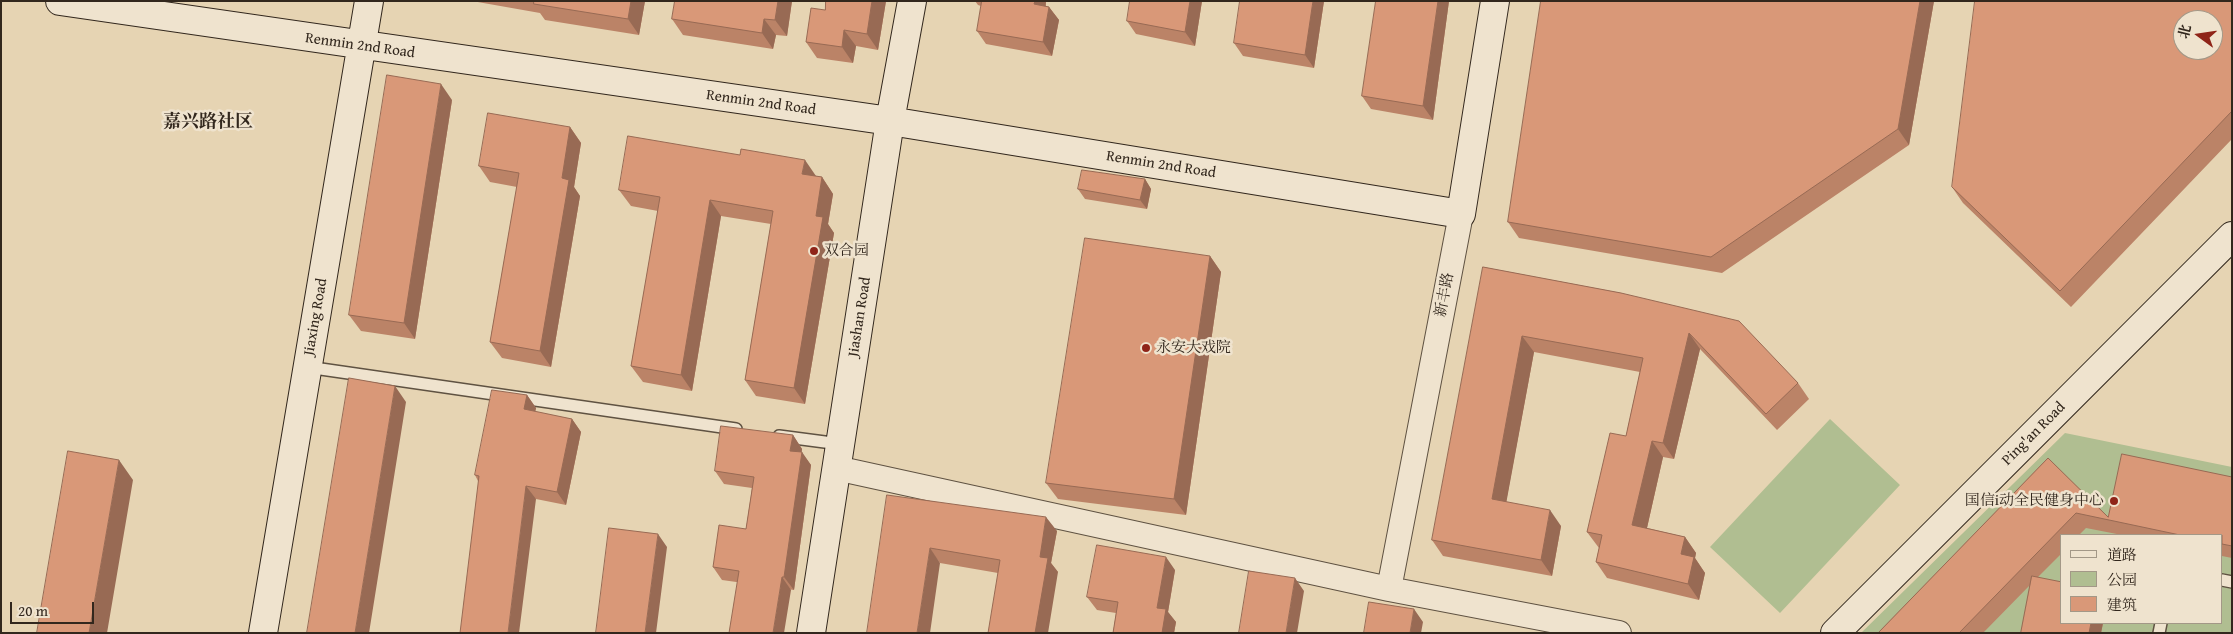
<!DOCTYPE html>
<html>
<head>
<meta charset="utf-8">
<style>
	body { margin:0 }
	#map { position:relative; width:2233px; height:634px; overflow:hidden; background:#e6d4b3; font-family:"Gentium Book Plus","Noto Serif SC",serif }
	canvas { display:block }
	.frame { position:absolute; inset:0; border:2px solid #32271d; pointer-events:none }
	.legend { position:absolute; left:2060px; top:534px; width:162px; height:90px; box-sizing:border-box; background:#efe3ce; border:1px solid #a39887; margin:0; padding:6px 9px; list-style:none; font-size:15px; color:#32271d }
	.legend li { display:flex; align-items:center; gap:10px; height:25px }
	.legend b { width:25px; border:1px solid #a39887 }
	.north { position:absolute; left:2173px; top:10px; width:50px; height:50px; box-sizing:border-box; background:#efe3ce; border:1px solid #a39887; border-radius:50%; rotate:284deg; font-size:14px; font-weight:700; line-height:20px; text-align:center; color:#32271d }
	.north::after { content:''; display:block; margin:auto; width:18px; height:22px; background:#8f2418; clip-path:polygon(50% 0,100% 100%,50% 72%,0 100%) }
	.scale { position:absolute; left:10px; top:602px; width:84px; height:22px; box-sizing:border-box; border:2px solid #32271d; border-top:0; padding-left:6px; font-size:15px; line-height:18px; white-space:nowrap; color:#32271d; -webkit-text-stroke:4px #efe3ce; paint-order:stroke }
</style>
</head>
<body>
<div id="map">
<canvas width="2233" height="634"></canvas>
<div class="frame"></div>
<ul class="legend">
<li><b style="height:6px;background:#efe3ce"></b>道路</li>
<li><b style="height:14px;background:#b0be91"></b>公园</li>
<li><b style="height:14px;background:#d99878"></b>建筑</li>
</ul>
<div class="north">北</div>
<div class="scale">20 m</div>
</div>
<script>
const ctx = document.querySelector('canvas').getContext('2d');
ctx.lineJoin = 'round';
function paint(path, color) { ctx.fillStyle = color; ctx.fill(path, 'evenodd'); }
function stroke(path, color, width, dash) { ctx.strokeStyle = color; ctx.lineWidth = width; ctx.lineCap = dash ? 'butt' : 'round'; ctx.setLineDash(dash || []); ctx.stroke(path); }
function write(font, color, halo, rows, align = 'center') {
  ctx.font = font + ' "Gentium Book Plus","Noto Serif SC",serif'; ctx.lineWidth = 5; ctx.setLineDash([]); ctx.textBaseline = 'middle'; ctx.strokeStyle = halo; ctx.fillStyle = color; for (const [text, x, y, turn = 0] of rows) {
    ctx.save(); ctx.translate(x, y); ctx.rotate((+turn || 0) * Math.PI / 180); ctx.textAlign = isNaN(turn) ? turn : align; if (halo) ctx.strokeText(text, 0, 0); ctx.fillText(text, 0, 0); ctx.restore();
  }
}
const green = new Path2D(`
	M1830,419l70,66 -120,128 -70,-66z
	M2065,433l167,34v166h-371zM2062,535h160v88h-160z`);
const lane = new Path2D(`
	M307,367l429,62
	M779,436l61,8
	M2222,580l10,2
	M2159,633l2,-10`);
const street = new Path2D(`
	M836,468l553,121 230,44
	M1389,589l72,-375`);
const secondary = new Path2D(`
	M60,1l830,120 571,93 34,-213
	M263,633l106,-632
	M811,633l79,-512 22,-120
	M1835,633l397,-397`);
const wall = new Path2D(`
	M472,1h173l-6,34 -94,-15 -5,-7z
	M675,1h117l-5,35 -11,-1 -3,14 -90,-14 -11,-16z
	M886,1l-8,49 -22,-4 -3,17 -36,-5 -11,-16 19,-32z
	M975,1h71v5l3,1 10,13 -7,36 -66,-12 -9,-13 4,-25 -3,-1z
	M1202,1l-7,45 -59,-12 -9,-13z
	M1324,1l-10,67 -71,-12 -9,-13z
	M1376,1h73l-16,119 -62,-11 -9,-13z
	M1541,1h393l-25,144 -187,128 -203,-35 -11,-16z
	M2232,1v138l-161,168 -108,-104 -11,-16z
	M452,100l-37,239 -54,-8 -12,-16z
	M570,127l11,16 -7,44 6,9 -29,171 -49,-9 -12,-16 27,-155 -27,-5 -11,-16z
	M816,176l6,1 11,17 -5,30 6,9 -29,171 -49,-8 -11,-16 26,-156 -50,-8 -29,175 -49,-9 -12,-16 27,-155 -27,-5 -12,-16z
	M1145,179l6,10 -4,20 -62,-10 -7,-10z
	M1210,256l11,16 -35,243 -128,-16 -12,-16z
	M1483,267l138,26 177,90 11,16 -32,31 -77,-81 -26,110 -11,-2 -16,71 38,9 11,16 -1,5 10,15 -6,27 -92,-22 -11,-16 3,-14 -12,-16 39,-96 14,-64 -106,-20 -28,150 55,24 -9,50 -109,-20 -11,-16z
	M527,395l9,13 -1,4 37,7 9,13 -15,73 -30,-6 -58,-18 -3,-6z
	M793,435l9,14 -1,3 10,13 -17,125 -72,-10 -9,-13 33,-38 6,-41 -28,-4 -9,-13z
	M2048,458l60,59 124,-40v81l-10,-2v-21h-100l-36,-7 -7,7h-17v18l-24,24 24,46h41l-2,10h-80l9,-48 -47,48h-105z
	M887,495l170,36 -6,32 7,9 -60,1 -58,-10z
	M1175,570l-7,42 8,10 -2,11h-61l3,-20 -19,-3 -10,-13z`);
const shadedWall = new Path2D(`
	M631,1h14l-6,34 -11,-16z
	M778,1h14l-5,35 -12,-16z
	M872,1h14l-8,49 -11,-16z
	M1035,1h11l-2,16 -10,-13z
	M1190,1h12l-7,45 -10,-14z
	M1313,1h11l-10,67 -9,-13z
	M1438,1h11l-16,119 -10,-14z
	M1920,1h14l-25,144 -11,-16z
	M1049,7l10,13 -7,36 -9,-14z
	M764,19l12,16 -3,14 -11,-16z
	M844,30l12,16 -3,17 -11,-16z
	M441,84l11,16 -37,239 -11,-16z
	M570,127l11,16 -7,44 6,9 -29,171 -11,-16 22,-173z
	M805,160l11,16 -2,14 -12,-16z
	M822,177l11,17 -5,30 6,9 -29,171 -11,-16 22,-172z
	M1145,179l6,10 -4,20 -7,-9z
	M710,200l11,16 -29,175 -11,-16z
	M1210,256l11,16 -35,243 -12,-16z
	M1689,333l11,16 -26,110 -11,-16z
	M1522,336l12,16 -30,163 -12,-16z
	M395,386l11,16 -37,231h-14z
	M527,395l9,13 -3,14 -9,-13z
	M572,419l9,13 -15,73 -9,-13z
	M793,435l9,14 -2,15 -10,-13z
	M1652,441l11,16 -19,84 -12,-16z
	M802,452l9,13 -17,125 -10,-13z
	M119,460l14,20 -26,153h-18z
	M526,486l10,13 -17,134h-11z
	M1550,510l11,16 -9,50 -11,-16z
	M1046,517l11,14 -6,32 7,9 -10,61h-13l5,-76z
	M658,534l9,13 -11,86h-11z
	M1685,537l11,16 -1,5 10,15 -6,27 -11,-16 -7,-30z
	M930,548l10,15 -10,70h-13z
	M1166,557l9,13 -7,42 8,10 -2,11h-12l-5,-25z
	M782,577l9,13 -7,43h-11z
	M1295,578l9,13 -7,42h-11z
	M1414,609l9,13 -2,11h-11z
	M2091,623h12l-2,10h-12z`);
const building = new Path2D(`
	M534,1h97l-3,18 -94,-15z
	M675,1h103l-3,19 -11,-1 -2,14 -90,-14z
	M826,1h46l-5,33 -23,-4 -2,17 -36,-5 5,-34 14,2z
	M982,1h53l-1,3 15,3 -6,35 -66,-11z
	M1130,1h60l-5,31 -58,-11z
	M1240,1h73l-8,54 -71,-12z
	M1376,1h62l-15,105 -61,-10z
	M1541,1h379l-22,128 -187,128 -203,-35z
	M1975,1h257v110l-172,180 -108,-104zM2183,20h30v30h-30z
	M387,75l54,9 -37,239 -55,-8z
	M488,113l82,14 -8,51 7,2 -29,171 -50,-9 29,-169 -40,-7z
	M628,136l112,19 1,-6 64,11 -3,14 20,3 -6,39 7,1 -29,171 -49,-8 28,-169 -63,-11 -29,175 -50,-9 29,-169 -41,-7z
	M1082,170l63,9 -5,21 -62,-11z
	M1085,238l125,18 -36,243 -128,-16z
	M1483,267l138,26 118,28 59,62 -32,31 -77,-81 -26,110 -11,-2 -20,84 53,12 -4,17 13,3 -6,27 -92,-22 6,-27 -15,-3 23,-99 16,3 17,-78 -121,-22 -30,163 58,11 -9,50 -109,-20z
	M349,378l46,8 -40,247h-48z
	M492,390l35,5 -3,14 48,10 -15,73 -31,-6 -18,147h-48l19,-157 -4,-1z
	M721,426l72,9 -3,16 12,1 -18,125h-2l-9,56h-44l10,-62 -26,-4 6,-42 27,4 8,-52 -39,-6z
	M68,451l51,9 -30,173h-52z
	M2122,454l110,23v69l-10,-2v-9h-42l-104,-22 -117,120h-81l170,-175 60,59z
	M887,495l159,22 -6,40 8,1 -13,75h-47l12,-73 -70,-12 -13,85h-50z
	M609,528l49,6 -13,99h-49z
	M1097,545l69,12 -9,51 9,1 -4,24h-49l5,-31 -31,-5z
	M1249,571l46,7 -9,55h-47z
	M2032,576l30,6v41h29l-2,10h-68z
	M1369,602l45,7 -4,24h-46z`);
const markers = [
	[814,251,5,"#8f2418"],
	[1146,348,5,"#8f2418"],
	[2114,501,5,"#8f2418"]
];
const streetNames = [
	["Renmin 2nd Road",360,46,8],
	["Renmin 2nd Road",761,103,8],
	["Renmin 2nd Road",1161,165,9],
	["新丰路",1445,295,-79],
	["Jiaxing Road",316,317,-80],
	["Jiashan Road",860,317,-81],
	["Ping'an Road",2034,434,-45]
];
const poiNames = [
	["双合园",824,251],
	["永安大戏院",1156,348],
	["国信i动全民健身中心",2104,501,"right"]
];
const quarterNames = [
	["嘉兴路社区",208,122]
];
paint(green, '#b0be91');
stroke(lane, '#5f5242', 14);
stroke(street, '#5f5242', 26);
stroke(secondary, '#32271d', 30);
stroke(lane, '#efe3ce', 11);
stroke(street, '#efe3ce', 24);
stroke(secondary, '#efe3ce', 28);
paint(wall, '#bb8367');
paint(shadedWall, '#986a54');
paint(building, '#d99878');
stroke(building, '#986a54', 1);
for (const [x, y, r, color] of markers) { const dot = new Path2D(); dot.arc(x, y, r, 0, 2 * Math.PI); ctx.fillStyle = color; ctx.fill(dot); stroke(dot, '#efe3ce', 2); }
write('15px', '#32271d', '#efe3ce', streetNames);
write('15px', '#32271d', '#efe3ce', poiNames, 'left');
write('bold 18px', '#32271d', '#efe3ce', quarterNames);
</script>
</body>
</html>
